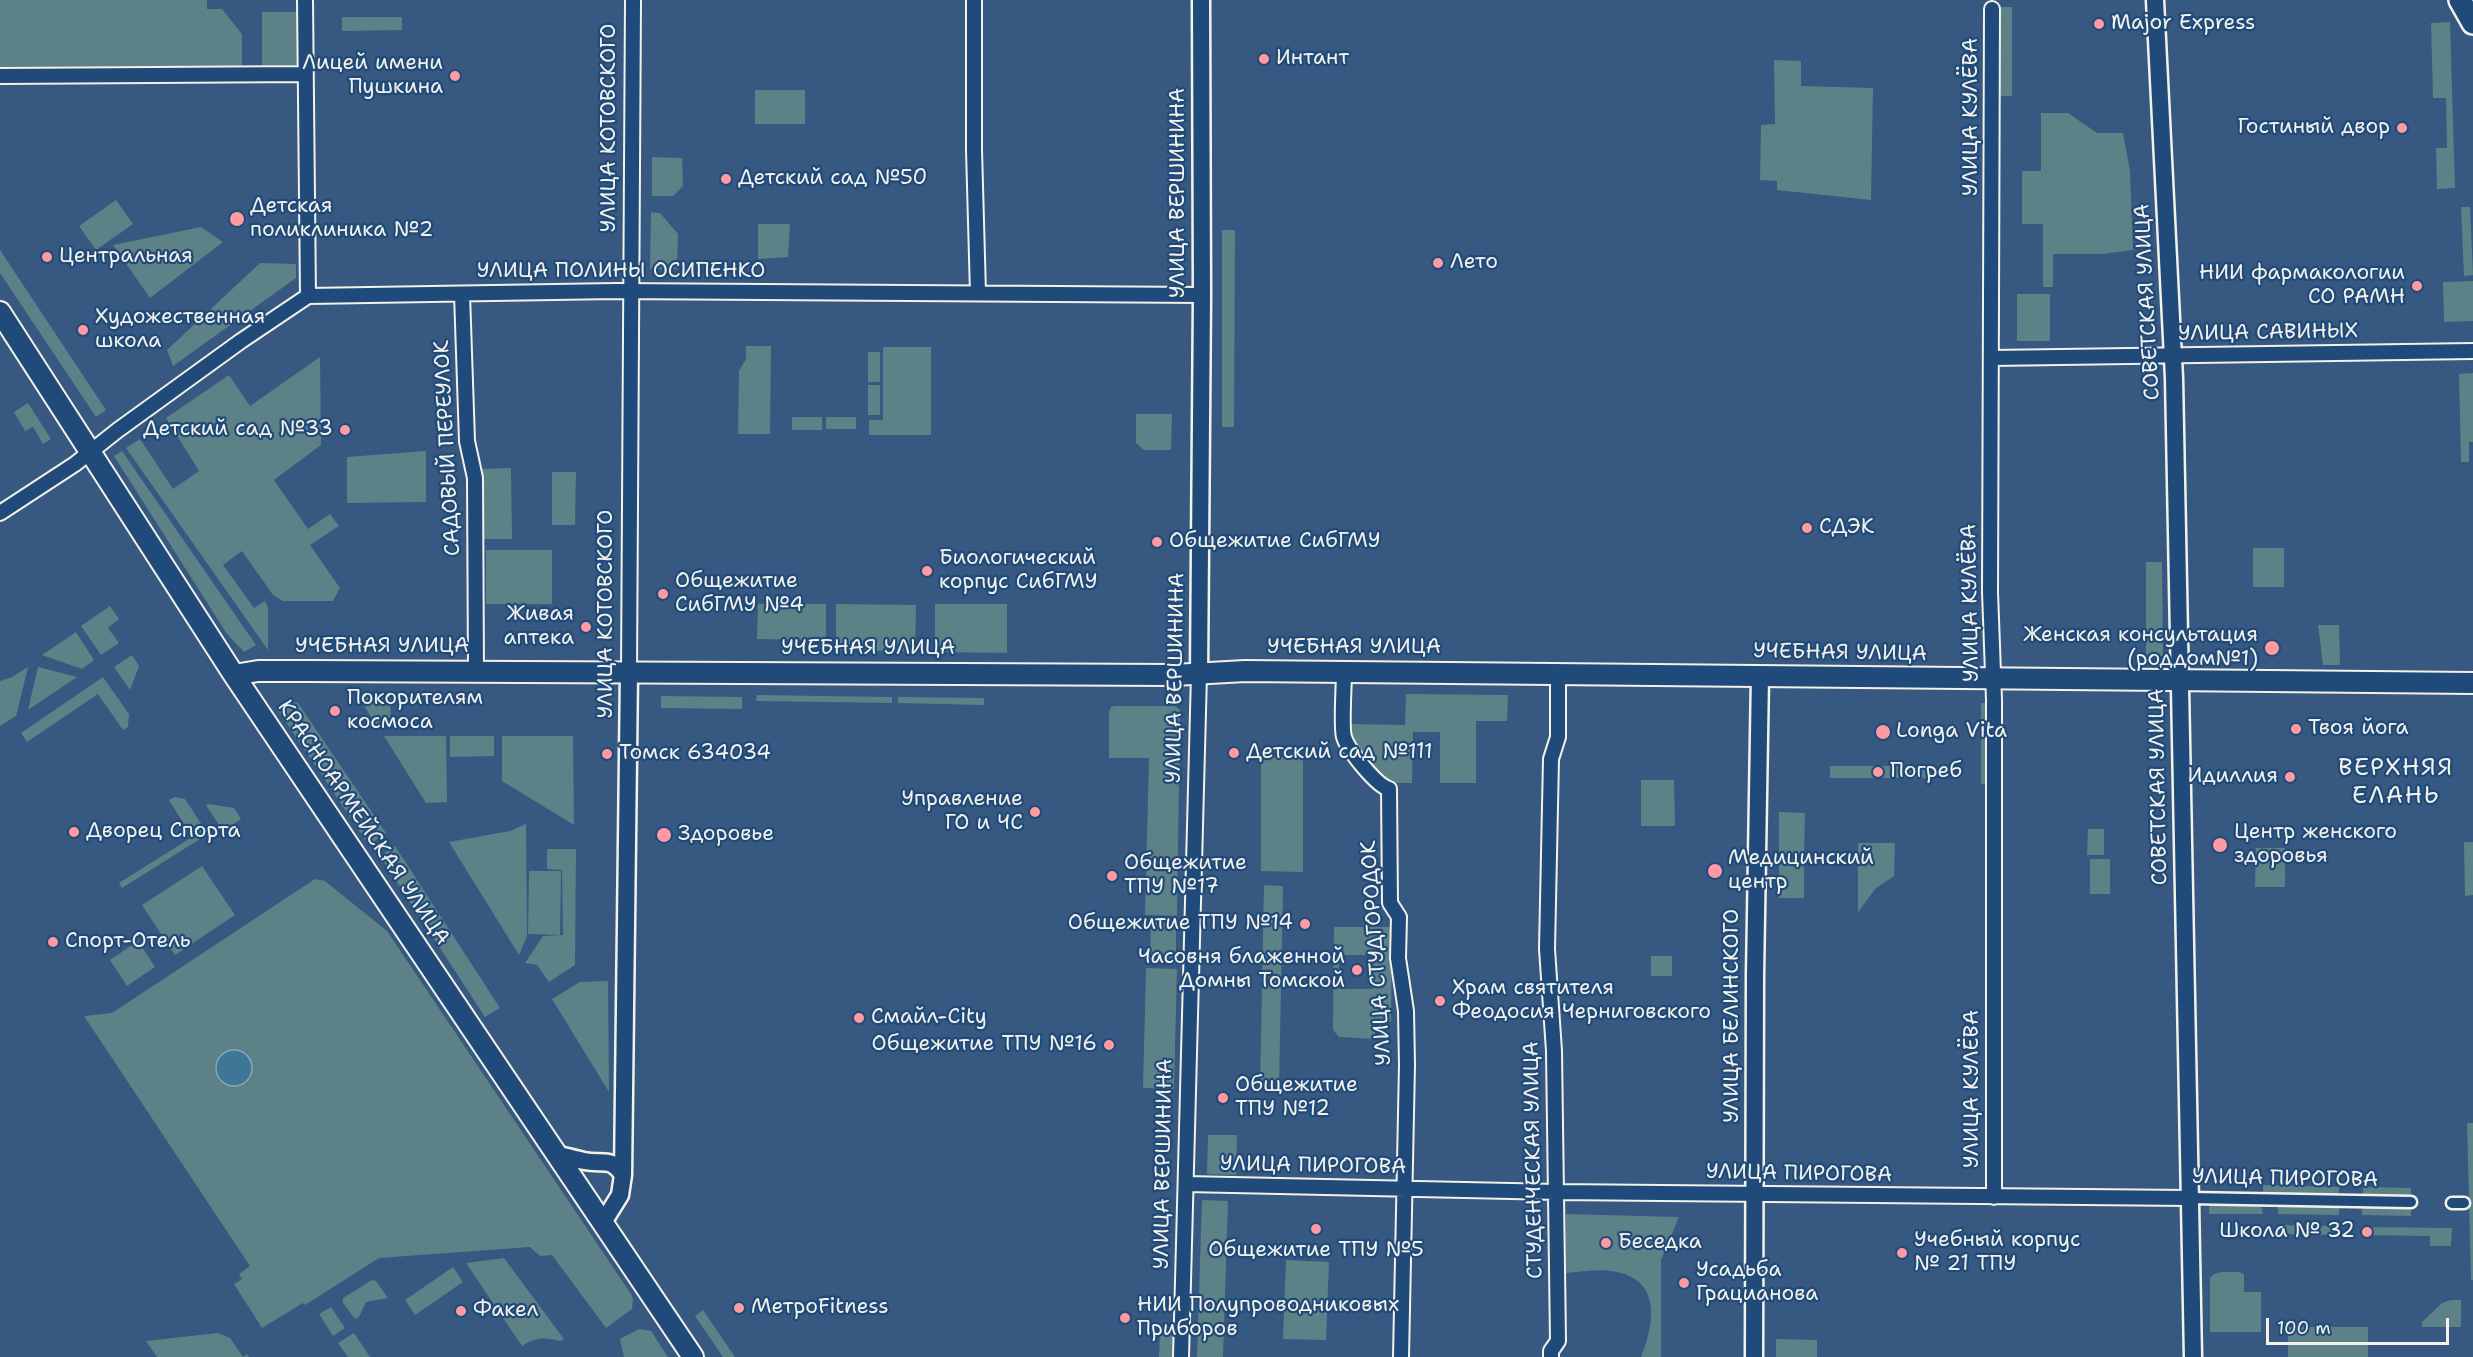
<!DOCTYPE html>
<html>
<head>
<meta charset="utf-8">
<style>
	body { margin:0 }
	#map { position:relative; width:2473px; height:1357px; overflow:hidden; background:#365881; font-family:"Shantell Sans",sans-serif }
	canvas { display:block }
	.scale { position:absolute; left:2266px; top:1318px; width:183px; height:27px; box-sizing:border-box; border:3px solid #f4f1e8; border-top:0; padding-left:8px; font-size:18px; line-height:21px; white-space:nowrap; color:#f4f1e8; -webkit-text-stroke:4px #1f4a7a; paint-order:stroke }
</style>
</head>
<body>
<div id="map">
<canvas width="2473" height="1357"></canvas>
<div class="scale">100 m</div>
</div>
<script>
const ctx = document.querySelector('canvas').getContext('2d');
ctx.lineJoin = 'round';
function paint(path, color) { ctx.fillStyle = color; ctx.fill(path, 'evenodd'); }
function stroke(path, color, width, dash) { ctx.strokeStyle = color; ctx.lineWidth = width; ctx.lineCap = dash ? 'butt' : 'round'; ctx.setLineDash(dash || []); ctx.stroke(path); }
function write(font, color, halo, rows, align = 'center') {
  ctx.font = font + ' "Shantell Sans",sans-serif'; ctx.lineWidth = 4.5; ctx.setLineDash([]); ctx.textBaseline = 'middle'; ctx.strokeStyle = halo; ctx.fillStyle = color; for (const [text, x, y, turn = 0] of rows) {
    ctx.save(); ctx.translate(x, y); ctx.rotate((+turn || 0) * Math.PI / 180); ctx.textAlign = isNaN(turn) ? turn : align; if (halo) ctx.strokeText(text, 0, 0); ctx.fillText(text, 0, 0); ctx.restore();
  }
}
const green = new Path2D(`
	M0,0h207v9h15l20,25v32l-242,1z
	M1997,7h15v89h-15z
	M262,12h35v53h-35z
	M342,17h60v13l-60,1z
	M2450,22l5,166 -18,1 -1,-41h11l-1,-50h-13l-2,-75z
	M1774,60l27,1v25l72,2 -2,112 -94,-10v-9l-17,-1 1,-55 14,-1z
	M755,90h50v34h-50z
	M2041,113h27l29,20h26l7,38 3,79 -31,4h-49v33h-10v-63h-21v-53h19z
	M652,157l30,1 1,28 -10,10h-21z
	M116,200l17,24 -37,26 -17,-24z
	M2461,207h9l3,68 -9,1z
	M651,212l9,1 18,21 -1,35h-27z
	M758,224h32l-2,33 -30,2z
	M201,227l22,15 -73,56 -37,-53z
	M1222,230h13l-1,197h-12z
	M0,250l106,160 -10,7 -96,-144z
	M260,263l36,1v14l-123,88 -6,-16z
	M2473,281v40l-29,1 -1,-40z
	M2017,294h33v47h-33z
	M746,346h25l-1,88h-32l1,-63 7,-12z
	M883,347h48v88h-62v-15h14z
	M868,352h12v30h-12z
	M320,357l1,88 -47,35 34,49 22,-15 9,12 -29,19 30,43 -7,13h-50l-10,-6 -31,-44 -19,14 31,43 11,-7 3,6v43l-142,-202 14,-9 33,50 26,-18 -33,-53 63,-43 21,31z
	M2473,373v69h-4v20h-8l-2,-88z
	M868,385h12v30h-12z
	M28,403l23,36 -8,5 -10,-17 -8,4 -11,-19z
	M1136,414h36l-1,36h-27l-8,-7z
	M792,417h30v13h-30z
	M826,417h30v12h-30z
	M122,451l134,194 -12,7 -17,-18 -113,-178z
	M426,451v51l-79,1v-46z
	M511,468l1,71h-31l-1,-70z
	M552,472h24l-1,53h-23z
	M2253,548h31v39h-31z
	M486,550h66v54h-66z
	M2146,562h16l1,94h-17z
	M758,604h68v36l-69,-1z
	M836,604l80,1 -1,46 -79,-1z
	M935,604h72v49l-72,-1z
	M110,606l9,13 -11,9 11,15 -18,12 -20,-29z
	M2318,625h21l1,40h-17z
	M76,632l18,28 -12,9 -40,-14z
	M132,655l7,11 -9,24 -16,-23z
	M28,667l-12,49 -16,10v-45l12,-4z
	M38,667l39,10 -49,33z
	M103,677l26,37 -1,13 -5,3 -25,-36 -71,48 -6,-9z
	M1406,694l102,1 -1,26h-31v62h-36v-51h-27l-1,51h-24l-8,-4 -30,-41 -2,-14 57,1z
	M757,695l135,2v6l-136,-2z
	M661,696l81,1v12l-81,-1z
	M359,697h31l1,30h-14z
	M898,697l86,1v7l-86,-2z
	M288,702l10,1 88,130 -17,12 -92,-136z
	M1981,703h8v81h-8z
	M1115,706h60l5,4 -3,206 -32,-1 4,-157h-40v-46l2,-5z
	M384,736h62l1,66 -21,1z
	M450,736h44v20l-44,1z
	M502,736h71l1,89 -72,-44z
	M1261,757h42v115l-42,-1z
	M1830,766h97v12h-97z
	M1641,780h33l1,46h-34z
	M175,797l10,2 23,35 -86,54 -3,-5 73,-46 -23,-37z
	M209,804l25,4 7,11 -18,12 -17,-26z
	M1779,812l26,1 -1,41h-25z
	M526,824l1,112 -8,19 -70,-113 61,-11z
	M2088,829h16v26h-17z
	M2464,842h9v53l-8,1z
	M1858,843h37l-1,33 -18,12 -18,24z
	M395,846l105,162 -15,9 -105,-161z
	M2256,848h29v39h-30z
	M547,849h29l-1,116 -26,17 -12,-17 -12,-2 18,-27 20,-1 -1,-65 -15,-1z
	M1779,859h25v39h-25z
	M2090,859h20v35h-20z
	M202,866l33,49 -60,40 -33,-50z
	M529,871h32l-1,64 -32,-1z
	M315,879l10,2 62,50 244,363 2,5 -1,10 -26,19 -54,-73 -12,1 -10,-9 -151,11 -74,47 -2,-2 -41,25 -28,-44 8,-5 -3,-5 11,-8 -166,-250 28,-3z
	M1264,885l19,1 -4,202h-19z
	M1151,921l25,1v42l-26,-1z
	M1334,927h58l-1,95h-16v17l-36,-2 -6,-7zM1339,955h35l-1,34h-34z
	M138,941l17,26 -28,19 -17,-26z
	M1651,956h21v20h-21z
	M1146,968l31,1 -3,120 -31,-1z
	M608,981l1,111 -57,-93 28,-17z
	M2467,1123h6v157h-2z
	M1208,1135h29l-1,40 -29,-1z
	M2263,1185l76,2v10l-76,-1z
	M2363,1187l48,1v10l-48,-1z
	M1202,1200l26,1 -5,156h-26z
	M2209,1205h49l4,3 1,6h-54z
	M2278,1205l61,1v9l-61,-1z
	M2362,1207h49v9l-49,-1z
	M1566,1214l113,3 -18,43v97h-20c13,-31 21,-76 -24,-85 -16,-4 -35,0 -52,1z
	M2277,1225l61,1v9l-61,-1z
	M2362,1227l90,1 -1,18h-21v-10l-68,-1z
	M504,1258l60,81 -4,2c-15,-4 -25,-4 -38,5l-56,-83z
	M1286,1260l43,2 -3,78 -43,-1z
	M453,1267l10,15 -48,33 -10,-15z
	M2221,1272h18l5,2v18h17v40h-51v-54l4,-4z
	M372,1280l4,1 12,17 -22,4 -7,15 -4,2 -12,-16v-5z
	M2451,1300h10v27h-39v-5l20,-19z
	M331,1307l14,21 -12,8 -14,-22z
	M703,1310l32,47h-12l-28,-41z
	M2288,1327h80v30h-80z
	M639,1329l12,2 17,26h-44l-4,-18z
	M1160,1331l16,1 -1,25h-16z
	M218,1333l12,5 13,19 4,-3 2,3h-92l-11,-16z
	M354,1333l16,24h-22l-10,-14z
	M1776,1339l41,1v17h-41z`);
const water = new Path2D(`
	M216 1068a18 18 0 1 1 36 0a18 18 0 1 1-36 0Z`);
const pedestrian = new Path2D(`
	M2189,1198l222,4
	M2452,1203h12`);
const minor = new Path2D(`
	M305,0l3,296
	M974,0v150l4,143
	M1992,9l-2,583 4,108v497
	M0,76l306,-2
	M462,294l5,147 8,37 1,193
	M1992,358l481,-7
	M0,513l75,-49 43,-34 123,-89 67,-45 308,-5 586,4
	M629,672l4,-672
	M1344,672c0,14 -3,55 0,65 4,13 32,48 45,52l1,114 9,14 -1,41 8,53 1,54 -6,292
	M1186,1184l371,8 632,6
	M1181,1357l18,-683
	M1551,1357v-6l7,-10 -4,-290 -7,-102 4,-190 7,-22v-63`);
const tertiary = new Path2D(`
	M2155,0l19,378 19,979
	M1199,674l3,-379 -1,-295
	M555,1154c10,2 19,5 29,7 19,4 26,-5 39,14
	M602,1224l18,-29 3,-20 6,-503
	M1754,1357l1,-382 5,-299`);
const secondary = new Path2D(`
	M0,312l234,363 459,682
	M234,675l24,-4h48l868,4 71,-4 1228,12`);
const primary = new Path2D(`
	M2460,0l13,23`);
const markers = [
	[2099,24,6,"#ff9aa2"],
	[1264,59,6,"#ff9aa2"],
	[455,76,6,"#ff9aa2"],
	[2402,128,6,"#ff9aa2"],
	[726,179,6,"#ff9aa2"],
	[237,219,8,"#ff9aa2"],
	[47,257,6,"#ff9aa2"],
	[1438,263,6,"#ff9aa2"],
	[2417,286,6,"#ff9aa2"],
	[83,330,6,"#ff9aa2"],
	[345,430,6,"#ff9aa2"],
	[1807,528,6,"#ff9aa2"],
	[1157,542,6,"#ff9aa2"],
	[927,571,6,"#ff9aa2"],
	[663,594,6,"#ff9aa2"],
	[586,627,6,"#ff9aa2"],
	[2272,648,8,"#ff9aa2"],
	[335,711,6,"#ff9aa2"],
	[2296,729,6,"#ff9aa2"],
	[1883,732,8,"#ff9aa2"],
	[1234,753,6,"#ff9aa2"],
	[607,754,6,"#ff9aa2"],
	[1878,772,6,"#ff9aa2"],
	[2290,777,6,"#ff9aa2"],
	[1035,812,6,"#ff9aa2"],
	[74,832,6,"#ff9aa2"],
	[664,835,8,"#ff9aa2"],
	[2220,845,8,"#ff9aa2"],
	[1715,871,8,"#ff9aa2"],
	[1112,876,6,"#ff9aa2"],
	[1305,924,6,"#ff9aa2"],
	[53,942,6,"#ff9aa2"],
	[1357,970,6,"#ff9aa2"],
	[1440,1001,6,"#ff9aa2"],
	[859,1018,6,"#ff9aa2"],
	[1109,1045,6,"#ff9aa2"],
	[1223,1098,6,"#ff9aa2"],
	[1316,1229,6,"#ff9aa2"],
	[2367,1232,6,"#ff9aa2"],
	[1606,1243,6,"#ff9aa2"],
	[1902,1253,6,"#ff9aa2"],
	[1684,1283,6,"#ff9aa2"],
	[739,1308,6,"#ff9aa2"],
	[461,1311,6,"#ff9aa2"],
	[1125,1318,6,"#ff9aa2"]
];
const poiNames = [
	["Major Express",2111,24],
	["Интант",1276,59],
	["Лицей имени",443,64,"right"],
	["Пушкина",443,88,"right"],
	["Гостиный двор",2390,128,"right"],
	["Детский сад №50",738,179],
	["Детская",250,207],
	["поликлиника №2",250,231],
	["Центральная",59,257],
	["Лето",1450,263],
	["НИИ фармакологии",2405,274,"right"],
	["СО РАМН",2405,298,"right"],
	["Художественная",95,318],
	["школа",95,342],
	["Детский сад №33",333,430,"right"],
	["СДЭК",1819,528],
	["Общежитие СибГМУ",1169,542],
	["Биологический",939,559],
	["корпус СибГМУ",939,583],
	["Общежитие",675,582],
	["СибГМУ №4",675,606],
	["Живая",574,615,"right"],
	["аптека",574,639,"right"],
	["Женская консультация",2258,636,"right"],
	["(роддом№1)",2258,660,"right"],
	["Покорителям",347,699],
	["космоса",347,723],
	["Твоя йога",2308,729],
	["Longa Vita",1896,732],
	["Детский сад №111",1246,753],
	["Томск 634034",619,754],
	["Погреб",1890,772],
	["Идиллия",2278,777,"right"],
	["Управление",1023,800,"right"],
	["ГО и ЧС",1023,824,"right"],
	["Дворец Спорта",86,832],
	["Центр женского",2234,833],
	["здоровья",2234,857],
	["Здоровье",678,835],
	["Медицинский",1728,859],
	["центр",1728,883],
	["Общежитие",1124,864],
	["ТПУ №17",1124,888],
	["Общежитие ТПУ №14",1293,924,"right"],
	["Спорт-Отель",65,942],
	["Часовня блаженной",1345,958,"right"],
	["Домны Томской",1345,982,"right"],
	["Храм святителя",1452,989],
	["Феодосия Черниговского",1452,1013],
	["Смайл-City",871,1018],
	["Общежитие ТПУ №16",1097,1045,"right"],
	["Общежитие",1235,1086],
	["ТПУ №12",1235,1110],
	["Школа № 32",2355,1232,"right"],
	["Учебный корпус",1914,1241],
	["№ 21 ТПУ",1914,1265],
	["Беседка",1618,1243],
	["Общежитие ТПУ №5",1316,1251,"center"],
	["Усадьба",1696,1271],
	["Грацианова",1696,1295],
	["НИИ Полупроводниковых",1137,1306],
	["Приборов",1137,1330],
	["МетроFitness",751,1308],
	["Факел",473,1311]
];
const streetNames = [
	["УЛИЦА КУЛЁВА",1972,117,-90],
	["УЛИЦА КОТОВСКОГО",610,128,-90],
	["УЛИЦА ВЕРШИНИНА",1179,193,-90],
	["УЛИЦА ПОЛИНЫ ОСИПЕНКО",621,272],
	["СОВЕТСКАЯ УЛИЦА",2148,302,-93],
	["УЛИЦА САВИНЫХ",2268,333,-1],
	["САДОВЫЙ ПЕРЕУЛОК",448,448,-93],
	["УЛИЦА КУЛЁВА",1971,603,-91],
	["УЛИЦА КОТОВСКОГО",607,614,-90],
	["УЧЕБНАЯ УЛИЦА",382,647],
	["УЧЕБНАЯ УЛИЦА",1354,648],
	["УЧЕБНАЯ УЛИЦА",868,649],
	["УЧЕБНАЯ УЛИЦА",1840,653,1],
	["УЛИЦА ВЕРШИНИНА",1176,678,-89],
	["СОВЕТСКАЯ УЛИЦА",2159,787,-91],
	["КРАСНОАРМЕЙСКАЯ УЛИЦА",363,823,56],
	["УЛИЦА СТУДГОРОДОК",1377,953,-94],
	["УЛИЦА БЕЛИНСКОГО",1733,1016,-90],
	["УЛИЦА КУЛЁВА",1973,1089,-90],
	["СТУДЕНЧЕСКАЯ УЛИЦА",1534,1160,-91],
	["УЛИЦА ВЕРШИНИНА",1164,1164,-89],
	["УЛИЦА ПИРОГОВА",1313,1166,1],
	["УЛИЦА ПИРОГОВА",1799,1174,1],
	["УЛИЦА ПИРОГОВА",2285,1179,1]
];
const quarterNames = [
	["ВЕРХНЯЯ",2396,769],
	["ЕЛАНЬ",2396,797]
];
paint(green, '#5c8287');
paint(water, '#3e7698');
stroke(water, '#87a7b8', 1.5);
stroke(pedestrian, '#f4f1e8', 15);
stroke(minor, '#f4f1e8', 18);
stroke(tertiary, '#f4f1e8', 21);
stroke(secondary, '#f4f1e8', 24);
stroke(primary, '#f4f1e8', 26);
stroke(pedestrian, '#1f4a7a', 10);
stroke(minor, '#1f4a7a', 14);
stroke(tertiary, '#1f4a7a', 16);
stroke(secondary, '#1f4a7a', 20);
stroke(primary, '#1f4a7a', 21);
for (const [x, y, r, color] of markers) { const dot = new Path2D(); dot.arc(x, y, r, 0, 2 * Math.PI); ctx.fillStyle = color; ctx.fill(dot); stroke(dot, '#1f4a7a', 2); }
write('21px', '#f4f1e8', '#1f4a7a', poiNames, 'left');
write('21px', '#f4f1e8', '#1f4a7a', streetNames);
ctx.letterSpacing = '1.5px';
write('24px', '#f4f1e8', '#1f4a7a', quarterNames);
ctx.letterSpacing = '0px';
</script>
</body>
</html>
